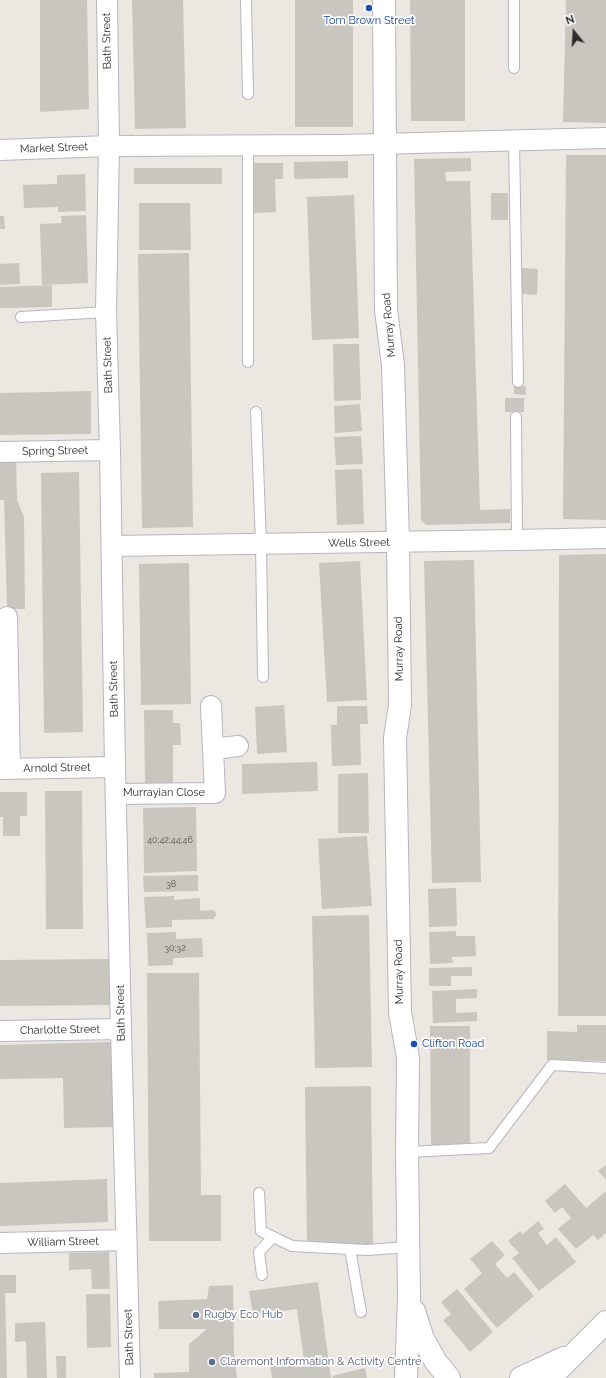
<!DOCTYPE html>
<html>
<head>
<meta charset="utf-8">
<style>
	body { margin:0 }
	#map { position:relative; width:606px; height:1378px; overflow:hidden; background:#ede7e1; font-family:Raleway,sans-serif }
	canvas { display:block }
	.north { position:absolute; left:554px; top:12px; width:40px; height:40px; -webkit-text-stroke:3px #fff; paint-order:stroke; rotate:342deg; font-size:11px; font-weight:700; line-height:16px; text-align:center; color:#2d2d2d }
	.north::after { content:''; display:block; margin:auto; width:14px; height:18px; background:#2d2d2d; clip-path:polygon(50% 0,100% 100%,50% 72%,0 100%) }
</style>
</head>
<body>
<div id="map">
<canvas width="606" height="1378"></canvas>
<div class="north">N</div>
</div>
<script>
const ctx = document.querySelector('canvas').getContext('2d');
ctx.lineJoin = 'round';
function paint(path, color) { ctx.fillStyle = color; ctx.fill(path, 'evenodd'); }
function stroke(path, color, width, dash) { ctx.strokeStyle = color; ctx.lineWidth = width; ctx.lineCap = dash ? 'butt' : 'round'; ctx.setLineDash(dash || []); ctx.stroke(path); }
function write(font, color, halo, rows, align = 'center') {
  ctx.font = font + ' Raleway,sans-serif'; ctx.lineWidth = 3.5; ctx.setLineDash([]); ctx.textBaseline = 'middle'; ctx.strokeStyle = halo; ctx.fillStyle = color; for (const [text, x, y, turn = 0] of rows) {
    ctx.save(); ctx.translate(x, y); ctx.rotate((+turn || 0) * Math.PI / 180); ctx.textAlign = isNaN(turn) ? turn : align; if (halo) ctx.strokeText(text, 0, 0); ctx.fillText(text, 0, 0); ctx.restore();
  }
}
const building = new Path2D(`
	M40,0h47l2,109 -49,3z
	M132,0h51l3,128 -51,1z
	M295,0h58v127h-58z
	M410,0h55v121h-54z
	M566,0h40v123l-43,-1z
	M566,155h40v365l-43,-1z
	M471,158v13l-26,1 1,9h24l10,329 30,-1v14l-84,2 -5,-5 -7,-361z
	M348,161v17l-54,1v-17z
	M253,163h30v16h-8l1,33 -22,1z
	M134,168h88v16h-88z
	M85,174l1,37 -28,1v-5l-34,1 -1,-23 34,-1v-9z
	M491,193h17v27h-17z
	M354,195l5,143 -47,2 -5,-143z
	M139,203h51l1,47h-52z
	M86,215l2,68 -46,2 -2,-61 22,-1 -1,-7z
	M0,216h4l1,13h-5z
	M189,253l4,274 -51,1 -4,-274z
	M19,263l1,21 -20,1v-21z
	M522,268l16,1 -1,26 -16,-1z
	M52,285v22l-52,1v-21z
	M333,344h26l2,56 -27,1z
	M514,386h12v9l-12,-1z
	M91,391v43l-91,1v-42z
	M505,398h19v14h-19z
	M360,404l2,27 -27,2 -1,-27z
	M361,436l2,28 -27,1 -2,-28z
	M0,456h16l1,44 7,17 1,92h-18l-3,-109h-4z
	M362,469l2,55 -27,1 -2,-55z
	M79,472l4,260 -39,1 -3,-260z
	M606,554v462h-48l1,-461z
	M474,560l7,322 -49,1 -8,-322z
	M360,561l7,139 -40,2 -8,-139z
	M189,563l2,141 -50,1 -2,-141z
	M284,705l3,47 -30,2 -2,-47z
	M337,706h30l1,18h-8l1,41 -29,1 -1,-41h6z
	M144,710h29v13h7l1,22h-8v39h-28z
	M317,762l1,29 -76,3v-30z
	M368,773l1,60h-31v-59z
	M45,791h37l1,138h-37z
	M0,792h27v24h-7v20h-17v-19h-3z
	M196,807l1,64 -53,2 -1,-65z
	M367,836l5,70 -50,3 -4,-70z
	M198,875v16l-54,1 -1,-16z
	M456,888l1,38 -28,1 -1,-38z
	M174,896v4l26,-2v13l13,-1 3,3v3l-3,3 -41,1v7l-26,1 -2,-31z
	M369,915l3,152 -57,1 -3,-152z
	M456,931v5h19l1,20 -24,1 1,6 -23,1 -1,-32z
	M176,932v7l26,-1 1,19 -30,1v7l-25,1 -1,-33z
	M111,959v46l-111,1v-46z
	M472,967v9h-21v10h-22v-18z
	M147,973h52l2,222h20v46h-72z
	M477,989v9l-21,1v14l21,-1v9l-44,2 -1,-32z
	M577,1025h29v36l-59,-1v-29l30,1z
	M430,1026h40v119h-39z
	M111,1042l3,85 -50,1 -1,-50 -63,1v-34z
	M371,1086l2,159 -66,1 -2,-159z
	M606,1165v15l-8,-9z
	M107,1179l1,43 -108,4v-43z
	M565,1184l21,24 20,-17v42l-8,7 -5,-5 -17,14 -18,-20 13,-11 -9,-11 -7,6 -10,-12z
	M538,1221l6,8 -6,4 9,12 9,-8 20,25 -37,29 -27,-33 7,-5 -11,-12 12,-10 3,3z
	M492,1241l13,14 -10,9 12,14 7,-6 20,24 -37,32 -33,-39 18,-16 -12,-14z
	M109,1252l1,37h-18l-1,-20 -22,1v-17z
	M0,1275h16v18h-11l2,85h-7z
	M318,1282l13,96h-59l-2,-12 34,-5 -7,-52 -44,6 -4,-24z
	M233,1285l1,67 3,26h-83v-5l35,-1v-28l18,-15h-48l-1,-28 49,-2 2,-13z
	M457,1289l36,43 -23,20 -27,-32 8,-6 -10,-12z
	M86,1294h24l1,53 -24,1z
	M45,1322l2,56h-20l-1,-37 -11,1v-19z
	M56,1356h10v22h-9z
	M365,1368l2,10h-34l-1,-2z`);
const lane = new Path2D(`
	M246,0l2,94
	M514,0v68
	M514,140l4,242
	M21,317l85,-5
	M248,362v-216
	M256,412l5,132 2,133
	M516,417l1,123
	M407,1152l82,-4 63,-83 54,3
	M259,1193l2,38 31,15 75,4 41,-3
	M350,1249l11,63
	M262,1275l-3,-23 14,-15`);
const street = new Path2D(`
	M107,0l2,146 -3,166 4,138 5,317 6,262 9,349
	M0,150l109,-4 231,-1 266,-7
	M0,452l110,-2
	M112,546l405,-6 89,-2
	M7,617l3,152
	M213,749l25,-3
	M0,769l115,-2
	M116,794l99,-1 -4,-87
	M0,1031l121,-2
	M0,1243l126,-3`);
const secondary = new Path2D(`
	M384,0l2,310 7,55 5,177 2,163 -5,33 5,274 8,46 -1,94 2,145 -3,81
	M414,1311l9,28 13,23 13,16
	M521,1378l43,-20
	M550,1378l56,-56`);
const markers = [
	[369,8,4,"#1a4fb4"],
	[414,1044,4,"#1a4fb4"],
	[196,1315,4,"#5c6f8a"],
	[212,1362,4,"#5c6f8a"]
];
const numberNames = [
	["40;42;44;46",170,840],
	["38",171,884],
	["30;32",175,948]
];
const transitNames = [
	["Tom Brown Street",369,21],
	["Clifton Road",422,1044,"left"]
];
const streetNames = [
	["Bath Street",107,41,-91],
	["Market Street",54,148,-2],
	["Murray Road",389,325,-95],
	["Bath Street",108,365,-92],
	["Spring Street",55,451,-1],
	["Wells Street",359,543,-1],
	["Murray Road",399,649,-91],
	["Bath Street",114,689,-91],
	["Arnold Street",57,768,-1],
	["Murrayian Close",164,793],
	["Murray Road",399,972,-91],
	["Bath Street",121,1013,-91],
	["Charlotte Street",60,1030,-1],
	["William Street",63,1242,-1],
	["Bath Street",129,1337,-92]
];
const serviceNames = [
	["Rugby Eco Hub",204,1315],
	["Claremont Information & Activity Centre",220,1362]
];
paint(building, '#c9c5bf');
stroke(lane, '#b4b7bf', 12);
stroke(street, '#b4b7bf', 22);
stroke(secondary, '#b4b7bf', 24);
stroke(lane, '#fff', 10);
stroke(street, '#fff', 20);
stroke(secondary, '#fff', 22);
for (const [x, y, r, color] of markers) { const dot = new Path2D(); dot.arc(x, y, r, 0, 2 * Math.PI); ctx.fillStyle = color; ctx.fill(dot); stroke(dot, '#fff', 1.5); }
write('9px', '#545352', null, numberNames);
write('11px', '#164399', '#fff', transitNames);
write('11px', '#2d2d2d', '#fff', streetNames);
write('11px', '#4e5e75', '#fff', serviceNames, 'left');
</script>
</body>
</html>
